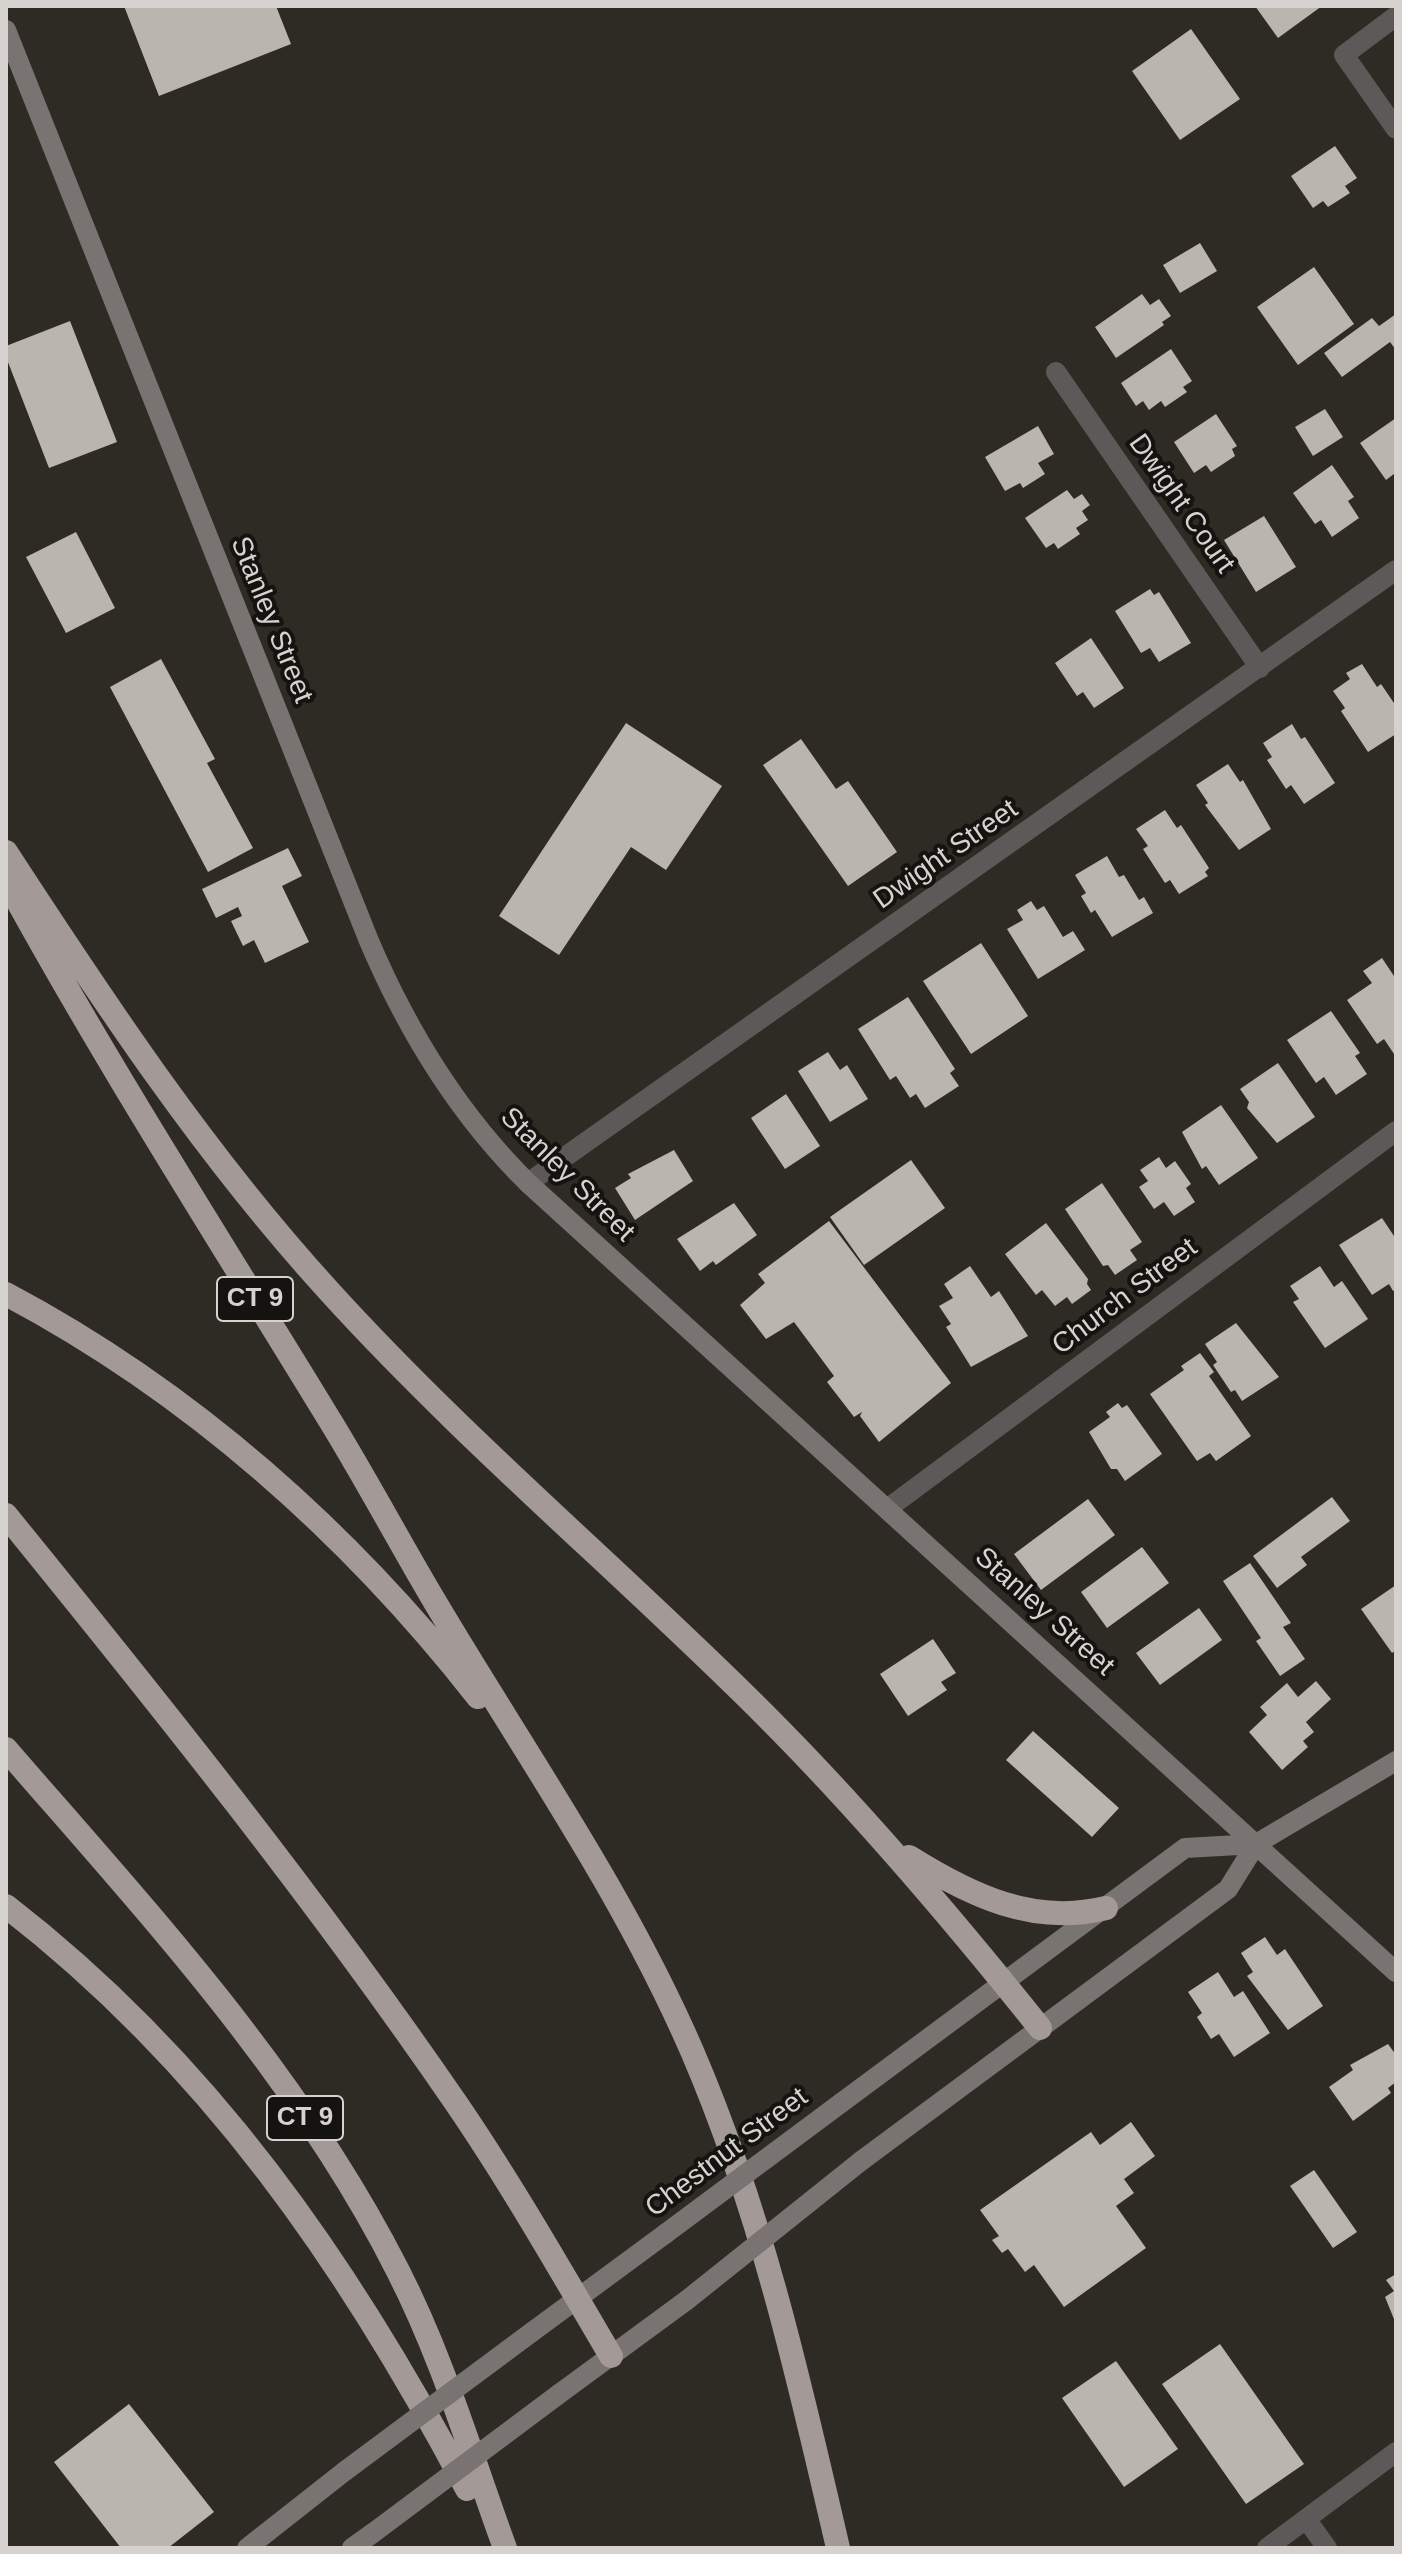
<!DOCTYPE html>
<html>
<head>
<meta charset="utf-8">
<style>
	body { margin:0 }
	#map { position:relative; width:1402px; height:2554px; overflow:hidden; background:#2e2a24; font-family:Arial,sans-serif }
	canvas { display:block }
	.frame { position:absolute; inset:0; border:8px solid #d5d2cf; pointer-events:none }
</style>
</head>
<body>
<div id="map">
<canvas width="1402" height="2554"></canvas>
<div class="frame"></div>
</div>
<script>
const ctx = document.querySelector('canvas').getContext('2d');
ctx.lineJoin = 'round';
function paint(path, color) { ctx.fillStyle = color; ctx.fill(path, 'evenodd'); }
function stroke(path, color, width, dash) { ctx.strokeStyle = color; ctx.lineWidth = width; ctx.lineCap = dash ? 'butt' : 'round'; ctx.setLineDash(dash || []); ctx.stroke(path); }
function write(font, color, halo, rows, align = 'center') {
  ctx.font = font + ' Arial,sans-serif'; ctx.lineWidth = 8; ctx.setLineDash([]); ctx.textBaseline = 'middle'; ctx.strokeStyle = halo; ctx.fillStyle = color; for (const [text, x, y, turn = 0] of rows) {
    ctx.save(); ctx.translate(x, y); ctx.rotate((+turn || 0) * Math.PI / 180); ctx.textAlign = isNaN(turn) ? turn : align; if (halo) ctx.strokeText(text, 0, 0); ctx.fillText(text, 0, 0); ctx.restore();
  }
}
const building = new Path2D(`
	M124,6h152l15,38 -132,52z
	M1255,6h67l-44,32z
	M1191,29l49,70 -60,41 -48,-69z
	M1335,146l22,32 -12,8 5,7 -22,14 -5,-6 -10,7 -22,-32z
	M1200,243l17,28 -37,22 -17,-28z
	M1314,267l40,57 -56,41 -41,-58z
	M1142,294l8,11 9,-6 12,17 -9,6 2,3 -48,33 -21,-31z
	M1396,314v36l-6,-8 -48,35 -18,-24 48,-35 7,8z
	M70,321l47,121 -68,26 -43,-111v-11z
	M1171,349l21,32 -9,6 4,5 -22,15 -4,-6 -12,9 -6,-9 -7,5 -15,-23z
	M1325,409l18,28 -30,19 -18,-29z
	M1216,414l21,32 -5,3 3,7 -24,16 -5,-7 -12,8 -20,-31z
	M1396,418v59l-2,-3 -8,6 -26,-37z
	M1038,426l16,28 -16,9 7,11 -22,14 -3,-5 -15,8 -20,-34z
	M1332,465l22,32 -6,4 11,17 -27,19 -11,-17 -6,4 -22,-31z
	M1067,490l7,9 8,-5 8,11 -8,6 6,9 -12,8 4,6 -22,15 -4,-6 -8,5 -21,-30z
	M1264,516l32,51 -40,25 -32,-52z
	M76,532l39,76 -49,25 -40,-76z
	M1150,589l4,6 5,-3 32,51 -32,19 -9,-14 -9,5 -26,-42z
	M1091,638l33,50 -30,20 -11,-16 -6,4 -22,-33z
	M161,659l54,100 -8,4 46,85 -45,24 -98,-185z
	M1362,664l15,23 4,-3 15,22v28l-28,18 -27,-41 4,-3 -12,-17 17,-12 -4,-6z
	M626,723l96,63 -56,84 -35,-23 -72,108 -60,-39z
	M1292,724l9,15 4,-2 30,46 -31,21 -13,-19 -5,4 -19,-29 5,-3 -9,-14z
	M801,739l35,50 12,-8 49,71 -49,34 -85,-121z
	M1228,764l12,18 3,-2 28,49 -32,21 -34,-45 3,-2 -12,-18z
	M1165,810l12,18 4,-3 28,43 -4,4 3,4 -29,18 -9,-14 -5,3 -22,-34 5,-3 -12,-17z
	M288,848l14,28 -20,10 27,56 -44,21 -11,-23 -11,6 -12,-25 11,-5 -4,-9 -22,11 -14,-29z
	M1107,856l12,21 5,-2 15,25 5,-3 9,16 -41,24 -17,-27 -4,3 -10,-17 5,-3 -11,-18z
	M1031,901l6,9 7,-4 19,31 10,-6 12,19 -47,29 -31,-50 16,-9 -6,-10z
	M981,943l47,73 -57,38 -48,-73z
	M1382,958l14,21v78l-12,-18 -7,5 -30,-44 25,-17 -9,-12z
	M908,997l47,72 -5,4 9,13 -34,22 -9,-14 -6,4 -14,-22 -6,4 -32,-51z
	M1331,1011l29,42 -5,3 12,18 -31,21 -12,-18 -8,6 -29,-43z
	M828,1052l12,18 7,-5 21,34 -38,23 -32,-51z
	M1278,1063l37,54 -38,26 -30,-35 2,-6 -9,-13z
	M786,1094l34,52 -35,23 -34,-51z
	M1221,1105l37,53 -39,27 -13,-19 -4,3 -20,-37z
	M674,1150l19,31 -58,39 -20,-32 16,-10 -3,-4z
	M1159,1157l7,11 9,-7 16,23 -5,4 9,14 -21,14 -10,-14 -10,7 -15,-22 9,-6 -8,-11z
	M911,1160l34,48 -81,57 -34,-48z
	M1102,1183l40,59 -12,8 7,10 -22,15 -7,-10 -5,1 -38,-57z
	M734,1203l23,32 -41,30 -3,-4 -13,10 -23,-32z
	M1382,1218l14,21v50l-3,2 -4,-7 -17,11 -33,-50z
	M829,1221l122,162 -72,59 -19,-26 2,-4 -8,5 -27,-35 7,-6 -40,-54 -28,17 -26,-34 25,-22 -7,-9z
	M1046,1223l42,56 -1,5 4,6 -19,14 -5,-7 -12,9 -13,-16 -6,5 -31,-41z
	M970,1266l21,31 8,-6 29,45 -57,31 -25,-40 5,-3 -12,-18 14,-8 -9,-14z
	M1320,1266l14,21 8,-6 26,38 -43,29 -32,-46 6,-3 -9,-13z
	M1236,1323l43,54 -37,24 -7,-11 -4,2 -18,-27 4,-3 -12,-18z
	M1200,1353l14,19 -5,4 42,60 -35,25 -6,-8 -13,8 -47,-67 34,-24 -3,-4z
	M1118,1403l4,5 5,-3 35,49 -37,27 -8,-12h-6l-22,-37 21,-15 -4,-5z
	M1332,1497l18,24 -49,36 6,8 -30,23 -24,-32z
	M1088,1499l27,36 -74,55 -27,-36z
	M1142,1547l27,36 -62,45 -26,-36z
	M1250,1563l41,60 -8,4 22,32 -25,17 -24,-35 5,-3 -38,-57z
	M1396,1585v65l-4,3 -31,-44z
	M1199,1608l23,32 -62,45 -24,-32z
	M933,1639l23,34 -15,9 6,8 -39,26 -28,-42z
	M1316,1681l15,18 -25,23 8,10 -11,9 5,6 -26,23 -33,-38 18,-17 -7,-8 27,-24 11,14z
	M1033,1731l86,77 -27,29 -86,-77z
	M1265,1937l12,18 8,-6 38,57 -35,24 -41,-54 6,-4 -12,-19z
	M1218,1972l16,25 9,-6 27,42 -36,24 -15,-23 -8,5 -14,-22 5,-4 -14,-21z
	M1388,2044l8,11v27l-8,6 3,5 -38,28 -24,-34 24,-17 -3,-5z
	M1131,2122l24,34 -31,23 10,14 -18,13 30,42 -82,59 -30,-42 -9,7 -17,-23 -6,4 -10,-13 7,-4 -19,-26 111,-78 9,13z
	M1314,2170l43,62 -24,16 -43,-62z
	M1396,2274v50l-11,-27 9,-6 -8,-11z
	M1220,2344l84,120 -58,40 -84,-120z
	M1116,2361l62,88 -54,38 -62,-89z
	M129,2404l85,108 -46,36h-47l-67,-86z`);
const street = new Path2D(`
	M1396,16l-52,39 52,74
	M1056,372l204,296
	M528,1183l868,-613
	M887,1509l509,-378
	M1307,2520l20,28
	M1267,2548l129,-96`);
const secondary = new Path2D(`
	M6,30l363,911c38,89 90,174 159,242l868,789
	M841,2103l344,-255 71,-4
	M861,2161l367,-272 28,-45 140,-83
	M532,2332l133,-98
	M559,2394l128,-94
	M247,2548l98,-77
	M352,2548l21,-15`);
const highway = new Path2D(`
	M6,852c99,152 199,303 322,438 136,150 293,281 436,424 99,99 188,204 276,314
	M6,880c100,183 212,357 320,534 38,61 72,126 109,188 89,150 187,288 257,449 69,160 107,328 146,497
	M6,1294c185,98 343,239 472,403
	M6,1515c156,192 310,384 450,588 56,82 105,168 155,253
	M6,1749c142,164 293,326 392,522 45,88 73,184 107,277
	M909,1857c61,38 124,69 197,51
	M6,1906c203,157 342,358 461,583`);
const secondaryBridge = new Path2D(`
	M665,2234l176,-131
	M687,2300l174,-139
	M345,2471l187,-139
	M373,2533l186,-139`);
const shields = [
	[255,1299,76],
	[305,2118,76]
];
const shieldNames = [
	["CT 9",255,1299],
	["CT 9",305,2118]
];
const streetNames = [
	["Dwight Court",1181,504,55],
	["Stanley Street",271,620,68],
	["Dwight Street",946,855,-35],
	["Stanley Street",567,1175,45],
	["Church Street",1125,1297,-37],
	["Stanley Street",1044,1612,42],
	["Chestnut Street",727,2153,-37]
];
paint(building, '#bab5ae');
stroke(street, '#5d5958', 20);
stroke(secondary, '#797371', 20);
stroke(highway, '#a39996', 24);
stroke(secondaryBridge, '#797371', 20);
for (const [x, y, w] of shields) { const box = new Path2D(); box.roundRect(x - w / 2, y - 22, w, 44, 6); ctx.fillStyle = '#141310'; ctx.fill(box); stroke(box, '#d5d2cf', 2); }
write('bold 26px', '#d5d2cf', null, shieldNames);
write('28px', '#d5d2cf', '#141310', streetNames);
</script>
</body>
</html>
